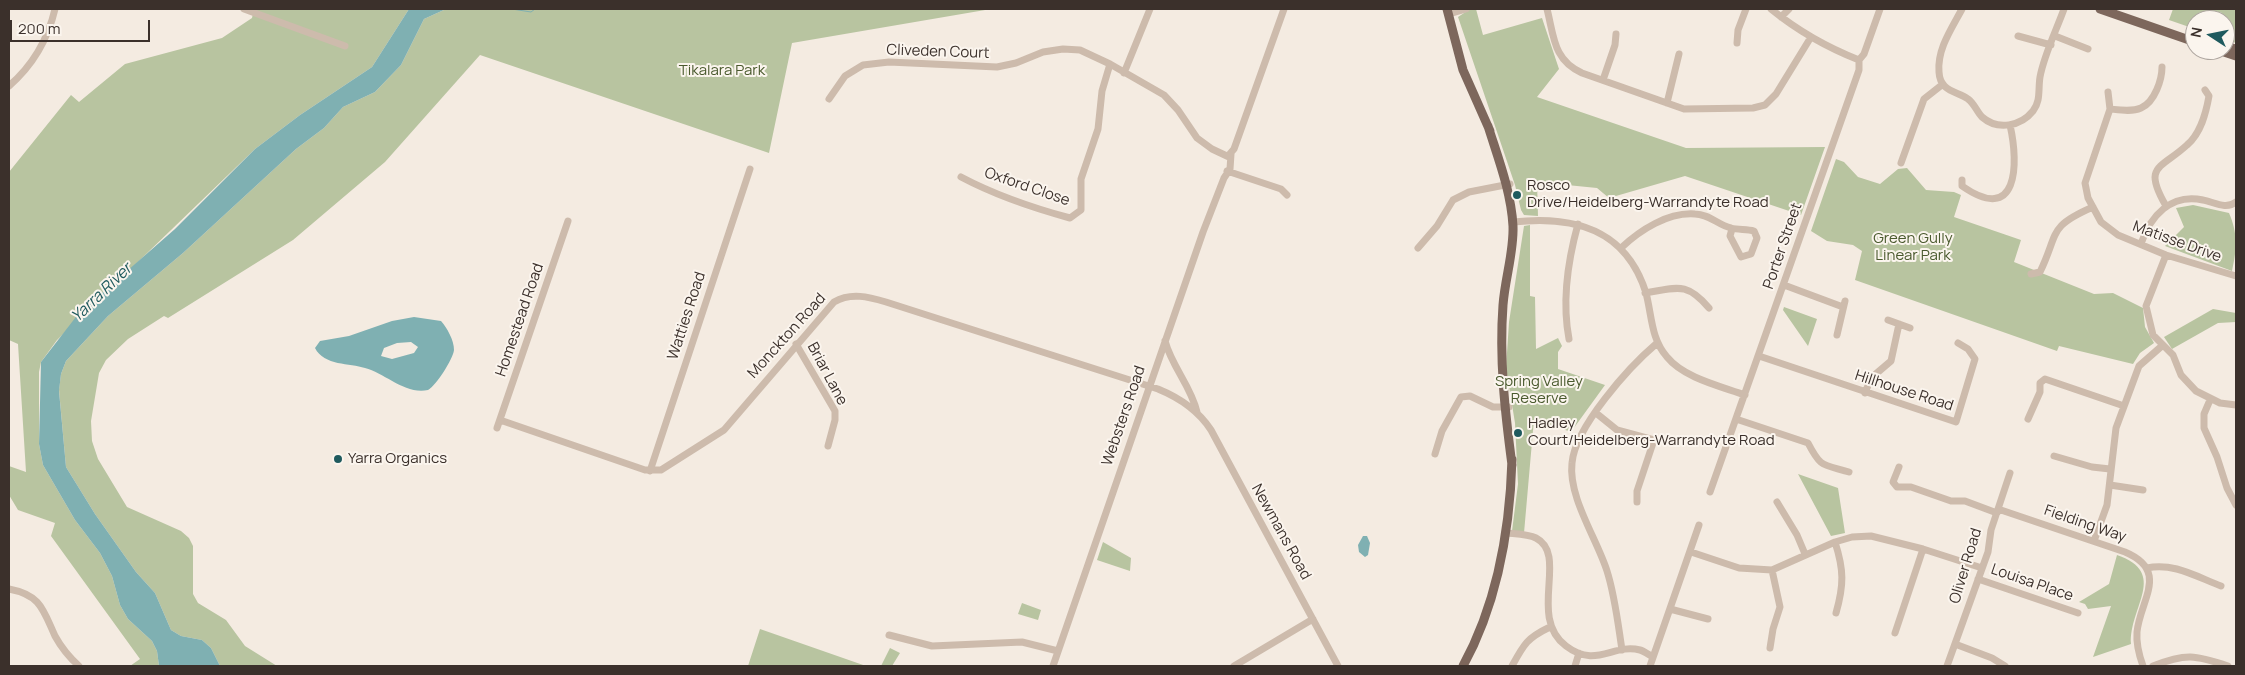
<!DOCTYPE html>
<html>
<head>
<meta charset="utf-8">
<style>
	body { margin:0 }
	#map { position:relative; width:2245px; height:675px; overflow:hidden; background:#f4ebe1; font-family:Manrope,sans-serif }
	canvas { display:block }
	.frame { position:absolute; inset:0; border:10px solid #3b302b; pointer-events:none }
	.north { position:absolute; left:2185px; top:10px; width:50px; height:50px; box-sizing:border-box; background:#fbf5ee; border:1px solid #aea6a0; border-radius:50%; rotate:281deg; font-size:14px; font-weight:700; line-height:20px; text-align:center; color:#3b302b }
	.north::after { content:''; display:block; margin:auto; width:18px; height:22px; background:#1f5a5e; clip-path:polygon(50% 0,100% 100%,50% 72%,0 100%) }
	.scale { position:absolute; left:10px; top:20px; width:140px; height:22px; box-sizing:border-box; border:2px solid #3b302b; border-top:0; padding-left:6px; font-size:15px; line-height:18px; white-space:nowrap; color:#3b302b; -webkit-text-stroke:4px #fbf5ee; paint-order:stroke }
</style>
</head>
<body>
<div id="map">
<canvas width="2245" height="675"></canvas>
<div class="frame"></div>
<div class="north">N</div>
<div class="scale">200 m</div>
</div>
<script>
const ctx = document.querySelector('canvas').getContext('2d');
ctx.lineJoin = 'round';
function paint(path, color) { ctx.fillStyle = color; ctx.fill(path, 'evenodd'); }
function stroke(path, color, width, dash) { ctx.strokeStyle = color; ctx.lineWidth = width; ctx.lineCap = dash ? 'butt' : 'round'; ctx.setLineDash(dash || []); ctx.stroke(path); }
function write(font, color, halo, rows, align = 'center') {
  ctx.font = font + ' Manrope,sans-serif'; ctx.lineWidth = 4; ctx.setLineDash([]); ctx.textBaseline = 'middle'; ctx.strokeStyle = halo; ctx.fillStyle = color; for (const [text, x, y, turn = 0] of rows) {
    ctx.save(); ctx.translate(x, y); ctx.rotate((+turn || 0) * Math.PI / 180); ctx.textAlign = isNaN(turn) ? turn : align; if (halo) ctx.strokeText(text, 0, 0); ctx.fillText(text, 0, 0); ctx.restore();
  }
}
const green = new Path2D(`
	M254,9h155l-37,58 -72,48 -45,34 -198,191 -16,22 -2,10v72l4,21 32,55 25,33 12,23 8,29 8,14 24,22 5,10 2,15h-29l10,-7 -89,-123 4,-13 -37,-13 -9,-15v-29l17,6 -8,-128 -9,-4v-168l62,-77 8,7 46,-38 97,-26 30,-20z
	M446,9h545l-199,34 -23,110 -289,-98 -95,107 -92,78 -125,78 -4,-2 -36,23 -22,21 -7,13 -8,48 1,20 6,18 29,48 54,24 8,7 4,8v48l5,9 28,17 19,26 32,20h-57l-9,-18 -9,-8 -21,-4 -10,-6 -16,-37 -19,-21 -41,-58 -29,-47 -7,-77 2,-16 5,-13 42,-45 75,-63 113,-104 28,-21 19,-21 32,-15 26,-27 23,-46z
	M1470,9h6l7,26 59,-17 17,51 -22,28 149,51 139,-1 -24,68 -116,-39 -76,22 -12,-10 -60,-6 1,34 -14,-1 -3,-5 -6,-25 -57,-168z
	M2173,9h63v34l-11,-4v-19h-30v9l-26,-9z
	M1836,159l8,3 14,15 22,7 18,-15 9,-1 19,22 28,2 7,3 -7,22 67,23 -7,22 80,32 19,-1 30,15 2,19 9,16 -14,10 -7,11 -74,-18 -2,5 -202,-71 7,-29 -9,-6 -26,-4 -16,-10z
	M2193,205l36,8c9,21 8,36 3,58l-67,-25 19,-19 -8,-19z
	M1530,225v71l5,1 1,52 22,-11 4,8 -4,6v17l47,16 -34,47 -37,-13 -10,114 -12,-2 6,-47 -3,-61 -9,-55 3,-46 15,-96z
	M1784,307l33,12 -9,27 -25,-36z
	M2213,309l23,4v9l-18,1 -46,26 -8,-12z
	M1798,474l40,14 7,45 -14,3z
	M1103,542l28,16 -1,13 -33,-11z
	M2117,555c52,18 12,52 14,89l-38,13 18,-51 -23,3 -3,-5 -6,-2 30,-18z
	M1022,603l19,7 -3,10 -20,-6z
	M760,629l106,37h-118z
	M890,648l10,5 -8,13h-11z`);
const water = new Path2D(`
	M409,9h37l-22,10 -23,46 -26,27 -32,15 -19,21 -28,21 -113,104 -75,63 -42,45 -5,13 -2,17 7,76 29,47 41,58 19,21 16,37 10,6 21,4 9,8 9,18h-61l-2,-15 -5,-10 -24,-22 -8,-14 -8,-29 -12,-23 -25,-33 -32,-55 -4,-21 2,-82 38,-49 96,-84 80,-80 45,-34 72,-48z
	M414,317l27,4c6,7 13,19 13,29 -1,9 -18,36 -26,40 -23,5 -43,-17 -63,-22 -15,-5 -41,-2 -50,-20l5,-7 29,-5 43,-15zM411,342l7,5 -4,6 -22,6 -11,-3 3,-8 13,-5z
	M1363,536h4l3,7 -2,12 -3,2 -6,-5 -1,-7z`);
const stream = new Path2D(`
	M512,9l19,3 4,-3`);
const minor = new Path2D(`
	M244,9l101,37
	M1547,9c7,27 6,51 35,64l102,36 69,-1 12,-3 11,-11 35,-57
	M1771,9c27,22 55,38 88,51
	M1962,9c-10,19 -25,40 -23,63 1,20 18,19 29,27 6,4 9,13 14,18 16,14 39,9 51,-6 8,-10 5,-22 7,-34 4,-22 16,-46 24,-68
	M1449,14l17,-5
	M1781,17l8,-8
	M2018,36l33,9
	M2055,36l33,13
	M1737,43l1,-13 8,-21
	M1124,73l26,-64
	M1603,80l12,-35 1,-11
	M9,86c23,-20 39,-47 46,-77
	M2108,92l2,17 -25,74 3,15 13,24 17,13 48,20 70,21
	M829,99l16,-23 18,-11 26,-3 108,5 19,-4 27,-11 20,-3 17,1 30,14 54,31 14,15 19,28 15,11 17,8
	M1667,103l12,-49
	M2110,109c10,1 22,3 31,-1 14,-6 21,-29 21,-41
	M1228,156l6,-7 50,-140
	M1901,163l23,-64 19,-15
	M1227,171l54,18 6,6
	M961,177c34,18 72,31 109,41l11,-8v-31l17,-50 4,-38 8,-27
	M1962,180v6c56,39 57,-21 48,-61
	M2166,206c-24,-41 -5,-37 21,-61 14,-12 19,-32 22,-49l-4,-6
	M1513,222c61,-7 113,7 133,71 6,23 5,46 21,64 17,21 53,29 78,38
	M2141,244c9,-28 30,-51 62,-44 11,2 23,10 33,2
	M1418,248l19,-22 16,-26 16,-8 41,-8
	M1621,248c19,-18 47,-36 74,-34 14,0 23,11 36,14 7,2 16,1 23,3l3,7 -6,16 -10,3 -11,-21 2,-7
	M2166,255l-20,51 7,29 20,20 8,20 15,16 24,12 16,2
	M2031,274l9,-2c19,-39 7,-45 53,-65
	M1784,285l59,22
	M1645,293c32,-5 41,-12 64,15
	M1888,320l22,8
	M1837,335l8,-34
	M1569,339c-7,-37 -1,-79 9,-115
	M1165,341c7,26 26,45 32,71
	M796,344l39,67v9l-7,26
	M1759,356l197,66 19,-63 -7,-10 -10,-6
	M1865,393l6,-15 20,-17 8,-37
	M2210,400l-6,14v14l13,29 10,31 9,17
	M1596,413l21,17 37,10 -17,51v11
	M1736,419l72,24c13,25 14,21 41,29
	M2028,419l12,-27v-9l5,-4 79,27
	M500,420l145,50h16l63,-40 110,-128c17,-10 35,-5 52,0l272,87c22,9 40,21 53,41l127,236
	M497,428l71,-207
	M1435,454l7,-23 19,-34 9,-1 23,11h16
	M2054,456l38,11 18,2
	M1899,467l-6,15 4,5h14l40,14h14l32,12
	M650,471l100,-302
	M2110,485l33,5
	M1710,492l149,-422v-10l5,-6 16,-45
	M1777,502l20,33 8,19
	M1998,509l127,43c45,19 15,48 12,80 -1,13 2,23 6,34
	M1506,533c9,1 22,1 30,5 33,17 -9,79 30,108 30,23 47,-3 74,4 4,1 9,5 13,7
	M2094,541l13,-36 9,-77 23,-62 24,-21
	M1835,542c9,28 9,43 1,71
	M1691,552l48,16 33,2 63,-28 17,-5 19,-1 52,13 59,19
	M2147,568c26,-6 50,9 74,18
	M1978,579l100,34
	M9,589c32,6 34,21 46,47 6,11 15,22 24,30
	M1670,609l38,10
	M1895,633l28,-84
	M889,635l43,11 90,-4 36,9
	M1955,644l37,14 13,8
	M1770,648l3,-19 7,-22 -8,-37
	M1622,650c-4,-26 -7,-54 -15,-79 -10,-32 -39,-74 -35,-108 3,-36 57,-96 84,-119
	M1053,666l150,-434 21,-54 6,-9 1,-15
	M1234,666l79,-47
	M1512,666c12,-22 15,-28 38,-39
	M1575,666l4,-13
	M1650,666l49,-141
	M1947,666l41,-114 3,-22 19,-57
	M2153,666c33,-13 42,-11 75,0`);
const major = new Path2D(`
	M1447,9l16,61 27,61
	M2100,9l95,33
	M2225,46l11,3
	M2218,50l18,6
	M1488,126c10,32 23,65 25,100 1,26 -8,52 -10,79 -4,54 2,107 9,160
	M1463,666c34,-62 47,-137 49,-207`);
const markers = [
	[1517,195,5,"#1f5a5e"],
	[1518,433,5,"#1f5a5e"],
	[338,459,5,"#1f5a5e"]
];
const streetNames = [
	["Cliveden Court",938,52,2],
	["Oxford Close",1027,187,19],
	["Matisse Drive",2177,242,20],
	["Porter Street",1783,246,-71],
	["Watties Road",687,316,-72],
	["Homestead Road",520,320,-71],
	["Monckton Road",787,336,-48],
	["Briar Lane",827,374,62],
	["Hillhouse Road",1904,391,18],
	["Websters Road",1124,416,-71],
	["Fielding Way",2085,524,19],
	["Newmans Road",1281,532,61],
	["Oliver Road",1966,566,-73],
	["Louisa Place",2032,583,19]
];
const parkNames = [
	["Tikalara Park",722,71],
	["Green Gully",1913,239],
	["Linear Park",1913,256],
	["Spring Valley",1539,382],
	["Reserve",1539,399]
];
const poiNames = [
	["Rosco",1527,186],
	["Drive/Heidelberg-Warrandyte Road",1527,203],
	["Hadley",1528,424],
	["Court/Heidelberg-Warrandyte Road",1528,441],
	["Yarra Organics",348,459]
];
const waterNames = [
	["Yarra River",102,293,-44]
];
paint(green, '#b8c4a0');
paint(water, '#7fb0b2');
stroke(stream, '#7fb0b2', 1);
stroke(minor, '#cdbbac', 7);
stroke(major, '#7d675c', 9);
for (const [x, y, r, color] of markers) { const dot = new Path2D(); dot.arc(x, y, r, 0, 2 * Math.PI); ctx.fillStyle = color; ctx.fill(dot); stroke(dot, '#fbf5ee', 2); }
write('15px', '#3b302b', '#fbf5ee', streetNames);
write('15px', '#4a5a2e', '#fbf5ee', parkNames);
write('15px', '#3b302b', '#fbf5ee', poiNames, 'left');
write('italic 16px', '#1f5a5e', '#fbf5ee', waterNames);
</script>
</body>
</html>
